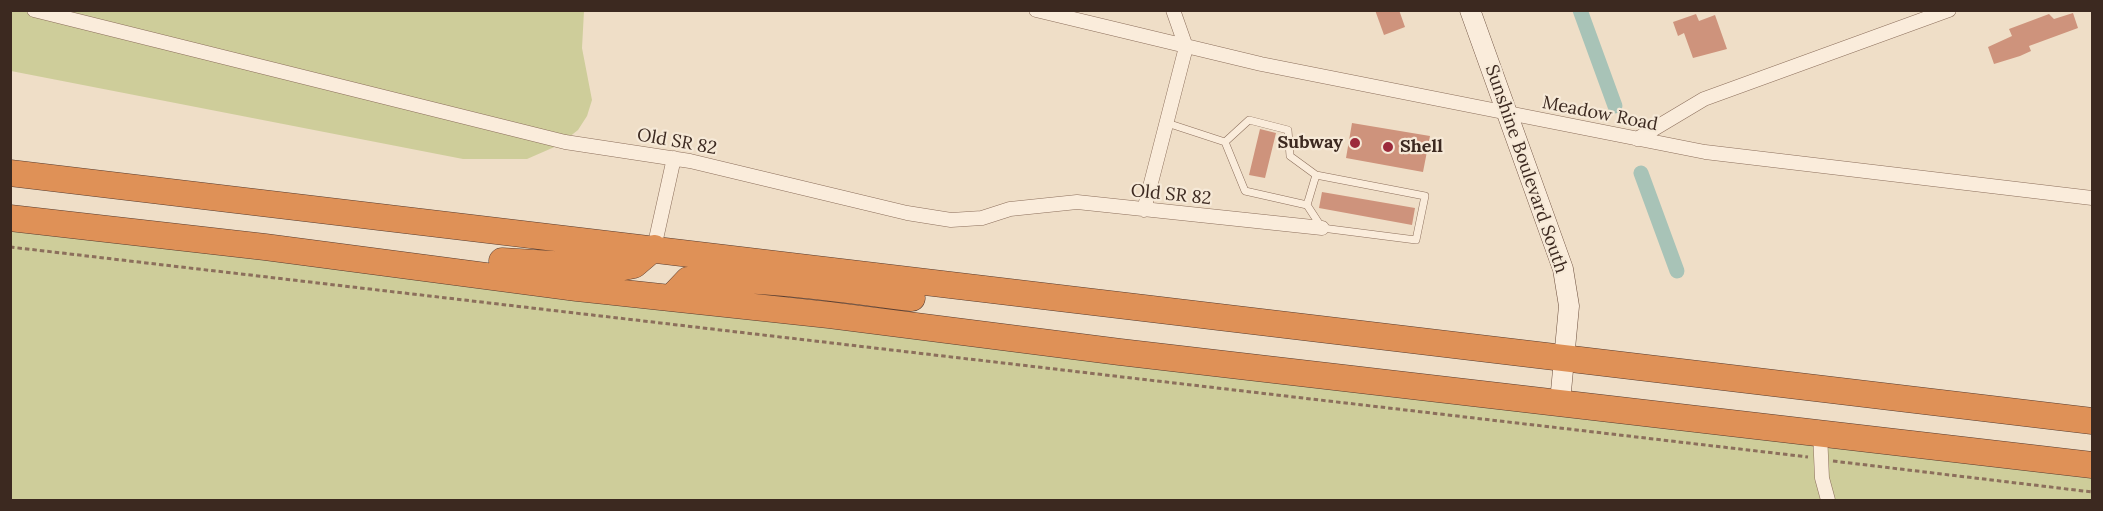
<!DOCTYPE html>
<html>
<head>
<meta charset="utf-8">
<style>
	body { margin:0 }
	#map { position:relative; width:2103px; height:511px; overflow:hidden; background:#efdec7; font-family:Lora,serif }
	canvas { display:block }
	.frame { position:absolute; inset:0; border:12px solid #3c2920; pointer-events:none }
</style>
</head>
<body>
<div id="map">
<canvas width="2103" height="511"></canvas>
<div class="frame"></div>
</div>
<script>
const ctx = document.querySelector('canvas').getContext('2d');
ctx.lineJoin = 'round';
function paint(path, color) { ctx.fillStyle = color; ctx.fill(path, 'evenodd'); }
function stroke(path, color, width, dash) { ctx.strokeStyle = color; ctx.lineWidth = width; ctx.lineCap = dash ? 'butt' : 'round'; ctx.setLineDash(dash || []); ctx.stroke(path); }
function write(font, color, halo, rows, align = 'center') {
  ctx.font = font + ' Lora,serif'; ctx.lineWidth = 4.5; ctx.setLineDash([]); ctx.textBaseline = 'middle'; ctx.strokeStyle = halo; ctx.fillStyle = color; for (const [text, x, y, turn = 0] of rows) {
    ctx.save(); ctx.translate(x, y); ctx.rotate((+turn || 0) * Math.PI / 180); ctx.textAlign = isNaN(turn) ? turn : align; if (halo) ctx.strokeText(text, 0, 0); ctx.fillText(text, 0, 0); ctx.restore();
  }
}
const green = new Path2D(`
	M11,11h573l-2,37 10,52 -5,16 -9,14 -19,15 -32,14h-64l-452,-88z
	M11,226l2081,248v26h-2081z`);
const canal = new Path2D(`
	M1580,10l35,96
	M1641,173l36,98`);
const building = new Path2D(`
	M1375,10h24l6,17 -21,8z
	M2073,13l5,15 -49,18 2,5 -11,5 -26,8 -6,-17 24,-11 -3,-7 40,-15 5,5z
	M1696,14l3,7 16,-6 12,34 -34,9 -9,-25 -6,3 -5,-14z
	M1352,123l78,13 -7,36 -77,-14z
	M1260,129l16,4 -11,45 -16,-3z
	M1322,192l93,16 -3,17 -93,-17z`);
const path = new Path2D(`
	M10,247l1798,210
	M1833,461l259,31`);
const lane = new Path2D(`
	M1167,123l58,19 20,49 62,14 15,23 94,12 9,-44 -109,-21 -26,-19 -2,-26 -39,-10 -24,22
	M1307,205l9,-30`);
const street = new Path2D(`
	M34,10l531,132 125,19 217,52 44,7 31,-2 28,-9 67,-7 245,26
	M1036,10l225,54 444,88 387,46
	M1637,139l67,-40 245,-89
	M1144,210l42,-163 -13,-37
	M654,248l20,-90
	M1820,433l2,45 6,22`);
const secondary = new Path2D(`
	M1470,10l93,259 6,37 -9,96`);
const highway = new Path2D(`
	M10,173l2082,248
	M10,218l255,29 312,41 252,27 291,37 972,113
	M502,261l117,7 15,-3 20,-17
	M671,298l17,-18c75,-3 150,9 224,18`);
const markers = [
	[1355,143,6,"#9c2a3b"],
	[1388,147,6,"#9c2a3b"]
];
const streetNames = [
	["Meadow Road",1600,114,11],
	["Old SR 82",677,142,10],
	["Sunshine Boulevard South",1526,169,71],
	["Old SR 82",1171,195,6]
];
const poiNames = [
	["Subway",1343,143],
	["Shell",1400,147,"left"]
];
paint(green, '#cecd9a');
stroke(canal, '#a8c3b7', 15);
paint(building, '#ce937c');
stroke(lane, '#8c6f5c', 8);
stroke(street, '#8c6f5c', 15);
stroke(secondary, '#6d503f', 21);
stroke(highway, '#593d30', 27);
stroke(path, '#8c6f5c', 3, [4.5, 3]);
stroke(lane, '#faecdb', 7);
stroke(street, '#faecdb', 14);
stroke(secondary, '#faecdb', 20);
stroke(highway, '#df9157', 26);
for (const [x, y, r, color] of markers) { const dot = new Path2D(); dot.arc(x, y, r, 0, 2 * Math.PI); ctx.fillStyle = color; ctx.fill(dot); stroke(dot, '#f6e9d7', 2); }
write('18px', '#3c2920', '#f6e9d7', streetNames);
write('bold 18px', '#3c2920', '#f6e9d7', poiNames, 'right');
</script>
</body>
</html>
